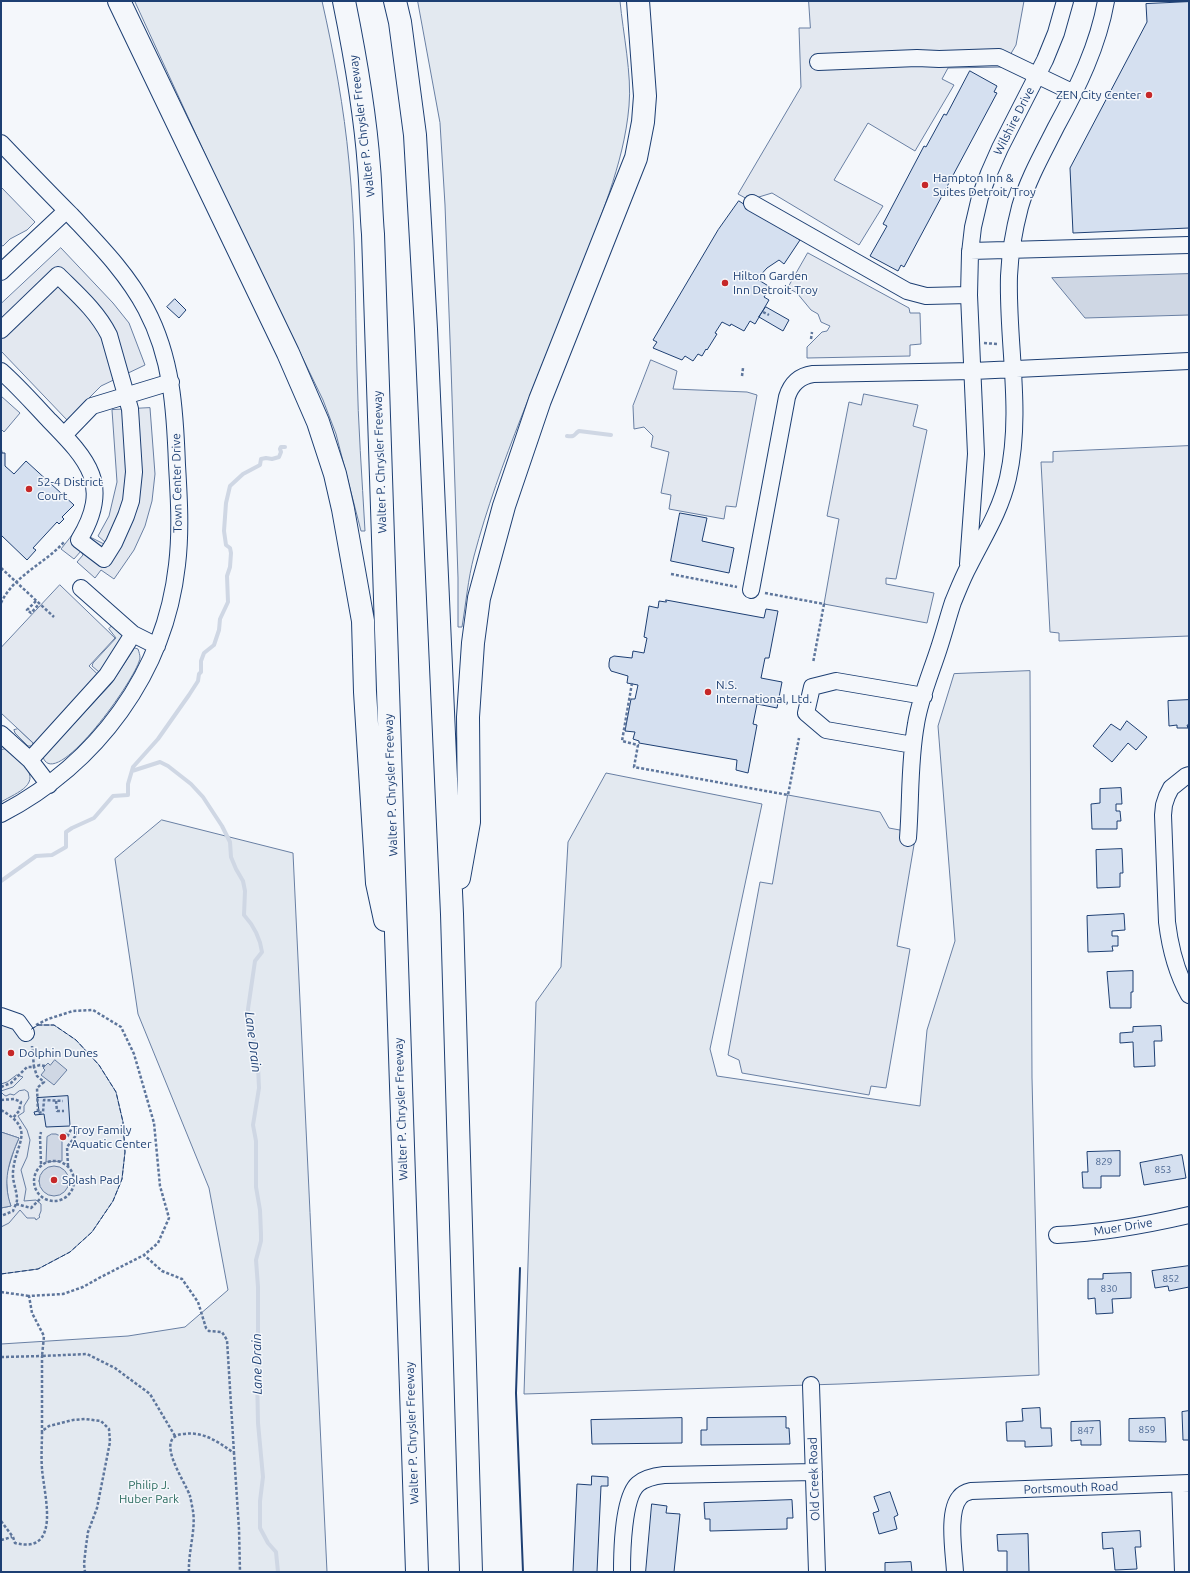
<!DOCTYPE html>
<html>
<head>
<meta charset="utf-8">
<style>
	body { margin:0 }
	#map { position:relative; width:1190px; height:1573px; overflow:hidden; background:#f4f7fb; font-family:Ubuntu,sans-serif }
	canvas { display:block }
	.frame { position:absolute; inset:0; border:2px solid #1d3f73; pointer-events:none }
</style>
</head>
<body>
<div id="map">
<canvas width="1190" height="1573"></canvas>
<div class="frame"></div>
</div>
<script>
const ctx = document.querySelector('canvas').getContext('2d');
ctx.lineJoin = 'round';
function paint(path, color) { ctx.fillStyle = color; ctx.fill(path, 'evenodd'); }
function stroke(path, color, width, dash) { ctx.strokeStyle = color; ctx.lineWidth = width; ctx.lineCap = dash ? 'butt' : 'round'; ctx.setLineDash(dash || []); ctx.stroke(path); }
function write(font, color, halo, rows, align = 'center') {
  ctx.font = font + ' Ubuntu,sans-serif'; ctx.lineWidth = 3; ctx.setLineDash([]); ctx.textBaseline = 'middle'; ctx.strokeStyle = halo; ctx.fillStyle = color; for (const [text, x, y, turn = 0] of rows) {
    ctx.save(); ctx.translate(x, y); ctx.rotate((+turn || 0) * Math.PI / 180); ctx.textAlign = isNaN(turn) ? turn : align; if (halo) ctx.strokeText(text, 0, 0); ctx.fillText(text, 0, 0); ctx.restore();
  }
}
const green = new Path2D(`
	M135,1h187c12,53 22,107 27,161 7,69 6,139 8,208 1,54 5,107 8,161h-4l-25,-97 -13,-34 -95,-196z
	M418,1h202c3,32 12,74 9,105 -5,59 -31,117 -52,172 -35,91 -78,184 -103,278 -6,23 -8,47 -12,71h-4v-49l-7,-212 -6,-161 -5,-82z
	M112,626l11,9 -22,37h-2l-7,-6 1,-3 23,-25 -7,-9z
	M135,648l3,1c1,3 2,6 2,9 -3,20 -85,135 -97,99l3,-3 65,-70z
	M1030,671l2,407 7,297 -199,9 -316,10 12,-392 25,-35 7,-125 38,-69 156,31 -52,245 7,27 203,30 7,-76 28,-89 -17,-215 16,-52z
	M18,729l15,14 -1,3h-4l-13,-13 -1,-3z
	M5,749c7,2 12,8 17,14 21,21 -4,29 -21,39v-52z
	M162,820l131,33 34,719h-326v-228l127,-8 57,-9 43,-37 -19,-102 -71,-174 -23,-155z
	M1,1021l25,12 12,-8h16l22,15 23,25 17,27 7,30 2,30 -3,27 -9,22 -21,31 -22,20 -32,17 -37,5z`);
const parking = new Path2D(`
	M809,1h215l-8,44 -13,22 -55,1 -6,11 12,6 -39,66 -47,-28 -34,57 49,26 -24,39 -87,-52 -23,7 -11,-6 63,-107 -2,-59h11z
	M1,187l34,35 -8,8 -17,9 -7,7 -2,-1z
	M61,248l52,55 16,20 16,42 -44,21 -34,34 -66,-69v-47z
	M808,253l101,55 1,5h10l1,31 -11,1v11l-103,2v-11l15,-15 5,-1 3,-5 -9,-4 -3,-8 -7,-4 -14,-17 -9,-5z
	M651,360l26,11 -4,18 74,3 10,3 -21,112 -10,-1 -2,13 -55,-10 2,-14 -10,-2 8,-41 -18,-5 2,-11 -9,-9 -10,2 -1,-23z
	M864,394l54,11 -5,21 14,4 -31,149 -10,-1v6l48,9 -7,30 -103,-19 15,-85 -12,-3 22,-114 12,3z
	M1,396l19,17 -16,19 -3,-3z
	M150,408l5,66 -3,27 -7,25 -11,24 -20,29 -13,-9 -6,8 -18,-16 6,-7 -2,-4 -7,8 -13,-10 15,-19 28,14 2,-1 -8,-7 11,-20 8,-34 -5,-72z
	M1189,446v190l-130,5v-8l-9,-1 -9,-170h12v-10z
	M60,585l55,53 -26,28 20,19 -64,69 -44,-41v-65z
	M788,795l92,17 9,16 27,5 -19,113 13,3 -24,139 -15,-2 -2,9 -127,-22 -3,-13 -11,-5 32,-173 12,2z
	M17,1075l6,2 -10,10 -12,4v-7l6,-2z
	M25,1090l3,2 1,6 -5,8v6l-6,4 9,14 3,10 -3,17 -6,13 5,19 -2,12 12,-1 5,4v7l-2,5 1,1 -4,3 -1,-2h-8l-7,-8 -11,13 -8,4v-19l10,-2 -3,-8 -2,-22 8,-26 5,-12 -18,-6v-40l3,3 2,1 4,-2 4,1 5,-4z`);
const water = new Path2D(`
	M1189,274v41l-104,3 -33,-40z
	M55,1060l12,10 -13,15 -13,-10 4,-5 -2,-2 5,-5 2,2z
	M1,1132l18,6c-10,23 -17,43 -8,68l-10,2z
	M52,1134h4l6,3v24l-16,1 1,-25z
	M39 1181a15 15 0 1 1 30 0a15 15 0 1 1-30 0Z`);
const stream = new Path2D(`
	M567,436c9,1 6,-1 12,-5l32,4
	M132,771l28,-9 8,4 23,18 12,13 19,29 8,16 1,15 5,12 7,12 2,10 -1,24c10,11 16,22 18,37l-7,9 -7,48 1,13 5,18 4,26 1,22 -6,37 3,16v46l4,23 1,24v7l-5,19 2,27v69l-1,18 1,49 5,54 -3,24v27l8,15 8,9 2,20
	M1,881l35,-25 16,-1 14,-8v-15l6,-4 22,-10 19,-22 15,-1v-11l5,-17 25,-28 31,-44 9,-14 1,-7 2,-2v-11l3,-8 10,-8 5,-15 1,-11 8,-17 -1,-26 3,-9 1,-14 -1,-5 -4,-3 -2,-14 2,-28 4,-17 13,-12 17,-9 1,-6 5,-1 6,1 7,-2 2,-5 -1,-3 1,-2h4`);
const building = new Path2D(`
	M1189,2v226l-116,5 -3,-65 77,-146 -1,-18z
	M970,71l27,15 -3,6 3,1 -93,174 -3,-2 -3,6 -28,-15 17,-30 -4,-2 41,-78 2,1 18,-33 2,1z
	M739,201l61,39 -16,24 -5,-4 -12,8 -10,11 13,8 -6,10 5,3 -14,24 -5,-3 -6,10 -13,-7 -1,2 -8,-4 -7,11 2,1 -10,16 -1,-1 -4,7 -4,-2 -5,7 -8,-5 -3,4 -29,-12 4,-6 -4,-2 65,-110z
	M175,299l11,11 -7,8 -12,-11z
	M766,307l23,13 -6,11 -24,-14z
	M1,446l1,7h3v13l9,8 12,-13 48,44 -12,12 2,2 -5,5 -2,-2 -24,26 3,2 -9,10 -26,-25z
	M680,513l27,5 -5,23 32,7 -5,25 -58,-12z
	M666,600l98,18 2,-9 12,2 -9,47h-4l-4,20 21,4 -5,26 -20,-4 -4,20 4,1 -9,48 -12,-3 1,-10 -98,-17v-2l-6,-2 2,-7 -10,-1 6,-32h4l3,-14 -11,-2 1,-7 -17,-5 -2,-4v-4l1,-5 4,-2 18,2 1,-7 11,2 3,-15 -3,-1 5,-31 9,2 1,-7 7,1z
	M1189,700v25h-2l1,3h-11v-3l-8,1 -1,-25z
	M1127,721l20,16 -11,13 -8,-7 -16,19 -19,-16 18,-22 9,6z
	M1121,788l1,16h-6v7h4l1,10h-4v8h-25l-1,-25 9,-1v-14z
	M1122,849l1,24h-3v14l-23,1 -1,-38z
	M1124,914l1,16 -13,1v5h6v10h-6l1,5 -25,1 -1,-36z
	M1133,971v21h-2v16h-21l-3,-36z
	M1161,1026l1,15h-8l1,25 -21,1 -1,-25 -13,1v-10l13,-1v-5z
	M68,1096l2,30 -24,1 -2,-13 -9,1 -1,-3 5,-1 -2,-13z
	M1120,1151v25h-19v12h-18l-1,-16h6l-1,-20z
	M1182,1155l4,23 -42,7 -4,-22z
	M1189,1266v21l-20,4 -1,-5 -13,2 -3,-17z
	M1131,1273v25l-19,1 1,14 -17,1 -1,-16 -7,1v-20h15v-5z
	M1040,1408l1,20h10l1,18 -27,1v-6h-18l-1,-19 17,-1 -1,-12z
	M1189,1411v29h-6l-1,-28z
	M786,1417v11h3l1,16 -89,1v-15h6v-12z
	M682,1418v25l-90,1 -1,-24z
	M1165,1418l1,24 -37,-1v-22z
	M1100,1421l1,24h-20v-5l-10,1v-19z
	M592,1476l16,1v9h-7l-4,86h-24l4,-88 14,1z
	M890,1492l8,23 -4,2 3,12 -18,5 -6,-21 6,-2 -5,-14z
	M792,1500l1,18h-6v11l-77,2v-12h-5l-1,-16z
	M652,1504l15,2 -1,7 14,1 -6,58h-28z
	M1140,1531l1,16h-6l2,22 -22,1 -2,-22 -10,1 -1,-16z
	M1028,1534l1,38h-22v-21h-9l-1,-16z
	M911,1562l1,10h-27v-9z`);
const path = new Path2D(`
	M763,312l6,3
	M811,339l1,-7
	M984,343l13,1
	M742,376l1,-8
	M1,568l53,49
	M671,574l66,13
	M765,593l59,11 -11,59
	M36,601l-9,9 4,3 8,-9
	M1,603c13,-28 44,-39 64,-62
	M632,683l-10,58 16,4 -4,22 154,28 11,-57
	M36,1025l12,-6 25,-8 20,-1 28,17 13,27 20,69 6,63 9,32 -11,25 -14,12
	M45,1066l-5,-1 -6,2 3,9 7,6 -7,6 1,25 5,-1 1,-12 19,1
	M1,1087l10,-4 16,-16h7l-2,-21
	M1,1100l13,-1 7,3 -2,9 -6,7
	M56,1101l1,10h7
	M1,1110c36,20 14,33 12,62 -1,9 4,18 4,28 0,3 -3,8 -4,11l-12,5
	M65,1133l2,4 6,-11 6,3 -2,5
	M34 1181a20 20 0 1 1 40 0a20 20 0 1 1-40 0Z
	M41,1164l-1,-28 1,-4
	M68,1166l-1,-19 10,-13 -3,-4
	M16,1204l15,4 11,-11
	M1,1292l28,4
	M1,1357l41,-1v75
	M175,1436l-25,-42 -35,-26 -28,-14 -45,2 2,-20 -12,-23 -3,-17 34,-2 20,-7 16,-9 45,-23 18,16 20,8 16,23 8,26 3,3 13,1 5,8 7,113
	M1,1521l12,16 2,6c47,12 29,-48 27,-74 -1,-13 0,-25 0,-38l7,-5 24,-6 12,-1 16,2 8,8 1,13 -13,66 -9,24 -2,14 -2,18 1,8
	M1,1540l11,-3
	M189,1572c-1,-20 7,-42 4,-61 -1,-5 -2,-11 -3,-15 -5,-15 -37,-59 -7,-62 21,-3 35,8 51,19l5,76 1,43`);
const minor = new Path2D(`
	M818,62l99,-4 22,1 60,-2 75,36
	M1,143c23,24 46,48 70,72 28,30 56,58 75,94 26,49 29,101 31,156 2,33 4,67 0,100 -12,108 -80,199 -176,249
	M752,203l155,88 19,5 43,-1
	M970,251l219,-6
	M1,272l65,-61
	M1,330l57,-55c18,18 39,36 51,60l21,74 4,63 -3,29 -5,15 -12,27 -10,16 -25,-19c34,-56 8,-81 -31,-121 -15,-16 -30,-33 -47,-48
	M64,435l28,-29 79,-24
	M968,564l8,-110 -7,-159 1,-42 3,-26 7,-30 9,-24 11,-25 45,-88 11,-27 9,-32
	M81,588l52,46 24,12
	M751,590l36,-193c4,-13 12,-21 26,-23l160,-3 216,-10
	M1,734l29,26 19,25
	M913,745l-87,-15 -20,-17 6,-26 24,-6 88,15
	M30,760l77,-85 26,-41
	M1189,775l-3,1 -15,12 -4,8 -3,9 -1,10 4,107c3,25 9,50 22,73
	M908,838c3,-38 1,-76 8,-114 4,-26 15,-51 23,-76 5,-15 9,-31 14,-46 5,-12 10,-25 16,-36 15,-30 31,-54 39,-88 15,-67 -1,-135 1,-202 1,-23 5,-46 11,-69 8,-28 23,-54 36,-80 22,-40 42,-81 50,-126
	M1,1016l17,6 8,11
	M1057,1235c44,-2 89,-10 132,-20
	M811,1385l6,187
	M1180,1484l3,88
	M622,1572c0,-20 1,-75 16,-88 7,-6 17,-8 26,-9l150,-3
	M955,1572c-1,-19 -8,-61 5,-75 3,-4 7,-5 11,-6l218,-8`);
const highway = new Path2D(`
	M119,1l169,352 30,69 17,52 8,35 20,112 2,71 12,191 8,37
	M344,1c11,54 21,110 25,166 2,22 2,45 4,67l44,1338
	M395,1l5,21 15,113 11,194 26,585 19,658
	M459,878l10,-56 -1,-105 5,-74 6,-45 25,-92 36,-106 96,-242 7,-36 2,-26 -7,-95`);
const fence = new Path2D(`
	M1,1274l37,-5 32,-17 22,-20 21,-31 9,-22 3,-27 -2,-30 -7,-30 -17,-27 -23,-25 -22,-15h-16l-8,5`);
const wall = new Path2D(`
	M520,1268l-4,125 7,179`);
const markers = [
	[1149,95,4,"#c62828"],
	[925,185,4,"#c62828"],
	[725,283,4,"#c62828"],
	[29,489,4,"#c62828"],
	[708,692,4,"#c62828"],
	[11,1053,4,"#c62828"],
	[63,1137,4,"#c62828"],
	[54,1180,4,"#c62828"]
];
const numberNames = [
	["829",1104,1162],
	["853",1163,1170],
	["852",1171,1279],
	["830",1109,1289],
	["859",1147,1430],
	["847",1086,1431]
];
const poiNames = [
	["ZEN City Center",1141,95,"right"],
	["Hampton Inn &",933,178],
	["Suites Detroit/Troy",933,192],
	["Hilton Garden",733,276],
	["Inn Detroit Troy",733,290],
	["52-4 District",37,482],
	["Court",37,496],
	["N.S.",716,685],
	["International, Ltd.",716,699],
	["Dolphin Dunes",19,1053],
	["Troy Family",71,1130],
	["Aquatic Center",71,1144],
	["Splash Pad",62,1180]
];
const streetNames = [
	["Wilshire Drive",1014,121,-63],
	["Walter P. Chrysler Freeway",362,126,-97],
	["Walter P. Chrysler Freeway",380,462,-92],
	["Town Center Drive",177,483,-91],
	["Walter P. Chrysler Freeway",391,785,-92],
	["Walter P. Chrysler Freeway",401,1109,-92],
	["Muer Drive",1123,1227,-9],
	["Walter P. Chrysler Freeway",412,1433,-92],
	["Old Creek Road",814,1479,-92],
	["Portsmouth Road",1071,1488,-2]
];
const parkNames = [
	["Philip J.",149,1485],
	["Huber Park",149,1499]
];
const waterNames = [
	["Lane Drain",253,1042,83],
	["Lane Drain",257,1364,-91]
];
paint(green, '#e3e9f0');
stroke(green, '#687fa3', 1);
paint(parking, '#e3e8f0');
stroke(parking, '#687fa3', 1);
paint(water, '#cfd7e4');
stroke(water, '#687fa3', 1);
stroke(stream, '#cfd7e4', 4);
paint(building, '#d5e0f0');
stroke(building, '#1d3f73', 1);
stroke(minor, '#1d3f73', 18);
stroke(highway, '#1d3f73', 24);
stroke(path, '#5e769c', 2.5, [3, 2]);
stroke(minor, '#f4f7fb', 16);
stroke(highway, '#f4f7fb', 22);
stroke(fence, '#1d3f73', 1, [5, 2]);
stroke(wall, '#1d3f73', 2);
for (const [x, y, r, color] of markers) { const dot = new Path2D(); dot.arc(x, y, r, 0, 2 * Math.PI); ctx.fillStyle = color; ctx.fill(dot); stroke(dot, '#f4f7fb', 1.5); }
write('10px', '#4b6792', null, numberNames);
write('12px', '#1d3f73', '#f4f7fb', poiNames, 'left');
write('12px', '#1d3f73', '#f4f7fb', streetNames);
write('12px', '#2c6c60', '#f4f7fb', parkNames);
write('italic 13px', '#1d3f73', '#f4f7fb', waterNames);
</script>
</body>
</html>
